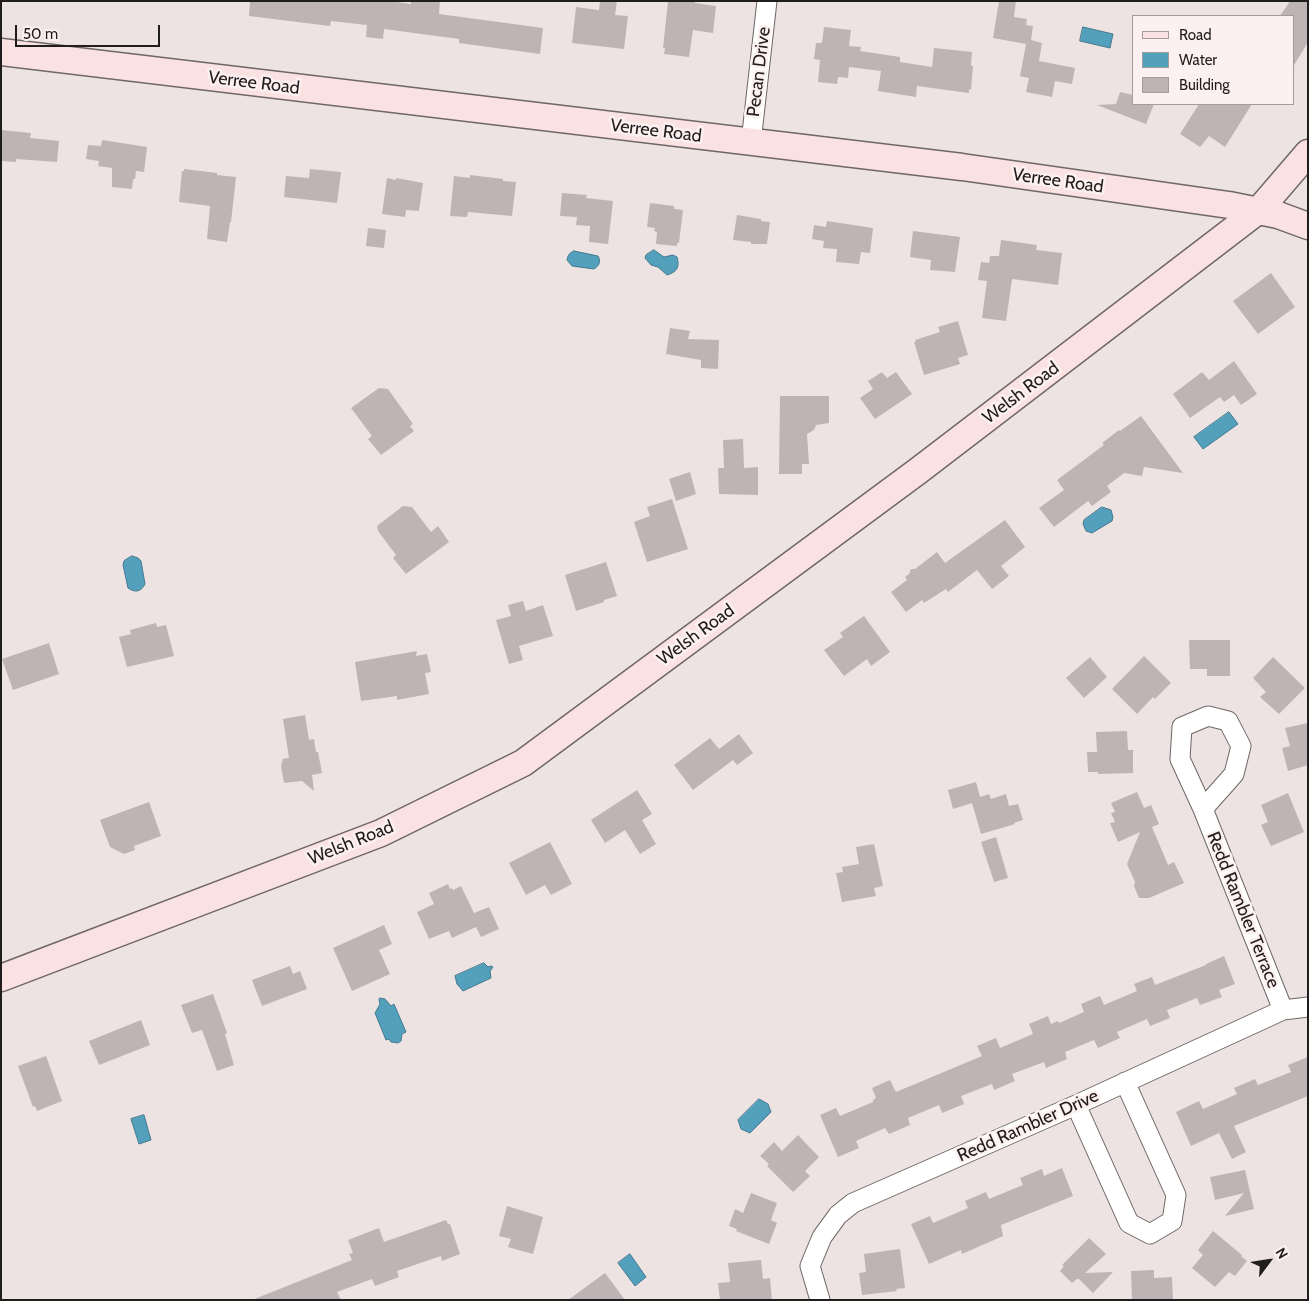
<!DOCTYPE html>
<html>
<head>
<meta charset="utf-8">
<style>
	body { margin:0 }
	#map { position:relative; width:1309px; height:1301px; overflow:hidden; background:#eee3e3; font-family:Cabin,sans-serif }
	canvas { display:block }
	.frame { position:absolute; inset:0; border:2px solid #211d1d; pointer-events:none }
	.legend { position:absolute; left:1132px; top:15px; width:162px; height:90px; box-sizing:border-box; background:#fcf0f0; border:1px solid #a49c9c; margin:0; padding:6px 9px; list-style:none; font-size:15px; color:#211d1d }
	.legend li { display:flex; align-items:center; gap:10px; height:25px }
	.legend b { width:25px; border:1px solid #a49c9c }
	.north { position:absolute; left:1244px; top:1236px; width:50px; height:50px; -webkit-text-stroke:4px #fcf0f0; paint-order:stroke; rotate:59deg; font-size:14px; font-weight:700; line-height:20px; text-align:center; color:#211d1d }
	.north::after { content:''; display:block; margin:auto; width:18px; height:22px; background:#211d1d; clip-path:polygon(50% 0,100% 100%,50% 72%,0 100%) }
	.scale { position:absolute; left:15px; top:25px; width:145px; height:22px; box-sizing:border-box; border:2px solid #211d1d; border-top:0; padding-left:6px; font-size:15px; line-height:18px; white-space:nowrap; color:#211d1d; -webkit-text-stroke:4px #fcf0f0; paint-order:stroke }
</style>
</head>
<body>
<div id="map">
<canvas width="1309" height="1301"></canvas>
<div class="frame"></div>
<ul class="legend">
<li><b style="height:6px;background:#fae2e3"></b>Road</li>
<li><b style="height:14px;background:#53a0bd"></b>Water</li>
<li><b style="height:14px;background:#bfb4b5"></b>Building</li>
</ul>
<div class="north">N</div>
<div class="scale">50 m</div>
</div>
<script>
const ctx = document.querySelector('canvas').getContext('2d');
ctx.lineJoin = 'round';
function paint(path, color) { ctx.fillStyle = color; ctx.fill(path, 'evenodd'); }
function stroke(path, color, width, dash) { ctx.strokeStyle = color; ctx.lineWidth = width; ctx.lineCap = dash ? 'butt' : 'round'; ctx.setLineDash(dash || []); ctx.stroke(path); }
function write(font, color, halo, rows, align = 'center') {
  ctx.font = font + ' Cabin,sans-serif'; ctx.lineWidth = 5; ctx.setLineDash([]); ctx.textBaseline = 'middle'; ctx.strokeStyle = halo; ctx.fillStyle = color; for (const [text, x, y, turn = 0] of rows) {
    ctx.save(); ctx.translate(x, y); ctx.rotate((+turn || 0) * Math.PI / 180); ctx.textAlign = isNaN(turn) ? turn : align; if (halo) ctx.strokeText(text, 0, 0); ctx.fillText(text, 0, 0); ctx.restore();
  }
}
const water = new Path2D(`
	M1083,27l30,7 -3,14 -30,-7z
	M654,250l10,7 9,-2 4,2c3,10 0,15 -10,18l-9,-8 -7,-2 -6,-7 1,-3z
	M574,251l24,5c3,5 2,9 -4,13l-22,-3 -5,-6c1,-5 2,-7 7,-9z
	M1229,412l9,12 -35,25 -9,-12z
	M1102,507l9,3 2,7 -1,4 -20,12 -6,-2 -3,-7 1,-4z
	M132,556l6,2 3,3 4,23c-4,8 -10,9 -17,4l-5,-23 1,-4z
	M484,963l4,4 3,-1 2,1 -3,4 1,7 -28,13 -6,-7 -2,-8z
	M380,998l5,1 6,7 3,-2 12,28 -4,2 -1,7 -3,2 -7,-1 -2,-3 -3,1 -11,-27 5,-9 -1,-4z
	M759,1099l9,5 3,8 -21,21 -9,-4 -3,-9z
	M144,1115l7,25 -12,4 -8,-25z
	M630,1254l16,23 -11,9 -17,-23z`);
const building = new Path2D(`
	M250,1h140l21,3v-3h29l-1,13 104,14 -3,26 -81,-11v-4l-75,-10 -1,10 -17,-2 1,-12 -36,-4 -1,5 -81,-10z
	M600,1h17l-2,14 13,1 -4,33 -52,-6 4,-36 23,3z
	M668,1h27v2l21,3 -3,27 -20,-3 -4,27 -25,-3 1,-6h-2z
	M999,1h17l-2,16 13,2 -1,6 7,1 -2,14 11,3 -3,18 36,7 -3,16 -17,-3 -3,16 -26,-5 3,-14 -9,-2 6,-32 -33,-6z
	M1290,1h18v41l-15,25v-51h-13z
	M824,27l27,3 -2,16 12,1 -1,4 40,6v5l32,5 2,-19 38,4 -1,13 2,1 -2,24 -2,-1v4l-52,-7 -1,11 -38,-6 3,-20 -32,-4 -1,11 -10,-1 -1,7 -19,-2 2,-22 -6,-1 2,-16h6z
	M1120,92l13,3v9h21l-8,20 -49,-19 19,-1z
	M1199,104h53l-27,43 -16,-11 -9,11 -20,-13z
	M1,130l30,3 -1,5 29,3 -2,21 -41,-3v3l-15,-1z
	M102,140l45,7 -3,25 -8,-1 -1,8h-2l-1,10 -20,-2v-19l-14,-2 1,-5 -13,-2 2,-14 13,1z
	M184,169l33,4v2l19,2 -5,45h-1l-3,20 -20,-3 3,-33 -31,-4 3,-31h2z
	M310,169l31,3 -4,31 -53,-6 2,-21 23,2z
	M470,175l33,4v2l13,1 -4,34 -44,-4 -1,5 -17,-1 4,-40 16,2z
	M387,178l9,2v-2l27,5 -4,28 -13,-1 -1,7 -23,-3z
	M562,193l25,2 -1,3 27,3 -5,43 -19,-2 1,-16 -14,-1 1,-8 -17,-1z
	M650,203l24,3v3l9,1 -4,33h-2v3l-21,-2 1,-12 -3,-1 1,-3 -8,-1z
	M737,215l24,4v2l9,1 -3,22h-16v-2l-18,-2z
	M827,221l46,7 -3,25 -9,-1 -2,12 -23,-2 1,-13 -14,-1 1,-7 -12,-2 2,-14 12,2z
	M368,228l18,2 -2,18 -18,-2z
	M913,231l47,6 -5,35 -25,-2 1,-10 -21,-3z
	M1001,240l36,5 -1,5 26,3 -4,32 -46,-6 -6,42 -24,-3 5,-37 -9,-1 3,-18 8,1 1,-7h9z
	M1271,273l24,34 -37,27 -25,-33z
	M958,321l10,34 -10,3 2,6 -36,11 -10,-33h2l-1,-2 25,-8 -2,-5z
	M670,328l20,3 -2,8 31,1 -1,29 -17,-1v-8l-35,-6z
	M1234,361l23,33 -16,11 -7,-10 -10,7 -4,-5 -30,21 -17,-24 29,-22 7,8z
	M882,372l5,6 9,-6 16,22 -37,25 -15,-21 13,-9 -5,-8z
	M379,388l9,1 25,35 -3,2 4,5 -33,24 -13,-16 4,-3 -21,-28z
	M780,396h49v27l-13,2 -2,5 -7,4 2,30h-7v10h-23z
	M1141,416l42,57 -39,-6 -2,9 -18,-3 -17,13 4,6 -19,14 -4,-5 -34,26 -15,-19 25,-18 -7,-10 47,-35 -2,-2 17,-13 1,1z
	M743,439l1,29 14,-1v28l-39,-1 -1,-26h6l-1,-28z
	M690,472l6,22 -20,7 -7,-22z
	M672,499l16,50 -41,13 -13,-40 16,-6 -3,-9z
	M403,506l9,1 19,25 7,-6 11,16 -43,32 -13,-16 3,-3 -18,-24 -1,-5z
	M1005,520l20,27 -24,19 8,10 -17,13 -15,-19 -29,22 -2,-3 -22,14 -2,-3 -16,12 -15,-20 16,-12 -2,-3 4,-3 2,-5h4l22,-17 8,11z
	M606,562l11,34 -13,4v2l-28,9 -11,-36z
	M523,601l3,10 17,-6 10,31 -34,10 4,14 -14,4 -13,-44 15,-4 -3,-11z
	M864,616l26,36 -19,14 -4,-7 -23,17 -20,-26 19,-13 -3,-4z
	M156,623l1,4 9,-2 8,31 -47,11 -8,-30 12,-3 -1,-4z
	M1189,640h41v36h-23v-7h-17z
	M49,643l10,31 -46,16 -11,-31z
	M417,651l-1,5 11,-2 4,18 -6,1 4,21 -32,6v-4l-36,5 -6,-39z
	M1144,656l27,27 -16,16 -2,-2 -16,17 -25,-25z
	M1090,657l17,20 -23,21 -18,-20z
	M1273,657l32,31 -26,26 -19,-17 6,-5 -13,-14z
	M305,715l4,25 5,-1 2,13h2l4,21 -10,2 2,16 -12,-10 -18,2 -3,-17 2,-7 6,-1 -6,-39z
	M1308,723v42l-20,6 -6,-23 8,-2 -5,-18z
	M1127,731l1,19h5v23l-35,1v-2h-10l-1,-20h10l-1,-20z
	M739,734l14,19 -16,12 -4,-5 -40,30 -19,-25 36,-27 9,11z
	M976,782l4,15 9,-3 2,5 15,-5 3,12 9,-2 5,16 -9,3 1,1 -34,10 -9,-31 -19,6 -5,-19z
	M637,790l15,24 -10,6 14,24 -16,10 -15,-24 -20,13 -14,-23z
	M1137,792l7,16 7,-3 8,19 -7,3 16,38 6,-3 10,21 -35,15h-10l-5,-12 1,-4 -8,-18 13,-32 -22,10 -8,-19 5,-1 -4,-9 4,-1 -4,-9z
	M1288,793l16,39 -33,14 -10,-21 7,-3 -7,-17z
	M149,802l12,34 -27,10 1,4 -11,4 -14,-7 -10,-27z
	M996,837l12,41 -14,4 -13,-40z
	M550,842l22,42 -21,11 -6,-10 -19,10 -17,-32z
	M874,844l9,42 -9,2 2,8 -34,6 -6,-29 7,-1 -1,-5 17,-3 -3,-17z
	M448,884l2,5 2,-1 1,2 8,-4 13,27 15,-6 10,22 -18,8 -5,-10 -24,11 -3,-7 -20,8 -12,-27 17,-8 -5,-11z
	M384,925l8,19 -13,6 11,24 -38,17 -19,-43z
	M1224,956l11,28 -16,6 3,7 -22,8 -3,-7 -30,12 3,8 -20,8 -3,-7 -30,13 3,6 -22,10 -4,-8 -29,12 2,7 -21,9 -2,-6 -32,12 3,7 -21,9 -2,-6 -31,12 3,8 -22,9 -3,-8 -31,13 2,7 -21,9 -4,-6 -29,13 3,7 -21,9 -18,-42 16,-7 4,8 33,-14v-2l3,-2 -4,-10 18,-8 6,12 86,-36 -5,-10 19,-8 4,10 33,-14 -4,-10 19,-8 3,8 7,-3 1,2 25,-11 -3,-8 19,-8 4,9 33,-14 -3,-7 18,-7 3,8 51,-20v-1z
	M290,966l3,8 7,-3 7,18 -45,17 -10,-26z
	M213,994l14,39 -2,1 9,31 -17,6 -15,-41 -10,3 -11,-28z
	M141,1020l9,25 -51,20 -10,-24z
	M46,1056l16,45 -25,10 -2,-5 -2,1 -15,-41z
	M1308,1057v39l-74,30 12,26 -14,7 -13,-26 -28,13 -15,-34 23,-11 4,8 34,-15 -3,-6 21,-9 3,6 33,-13 -3,-7z
	M798,1135l21,22 -14,14 5,5 -17,16 -26,-26 2,-2 -9,-8 14,-14 8,9z
	M1062,1168l11,28 -72,29 2,11 -41,18 -1,-4 -32,14 -18,-40 19,-8 3,7 35,-15 -3,-7 21,-9 3,7 34,-14 -3,-7 22,-9 2,7z
	M1245,1170l9,39 -29,7 19,-23 -29,7 -5,-23z
	M751,1193l26,10 -6,17 6,3 -8,21 -33,-13 1,-2 -8,-3 6,-17 8,4z
	M507,1206l36,11 -10,37 -25,-7 3,-8 -12,-3z
	M446,1220l2,4h2l10,30 -18,7 -1,-5 -44,15 2,6 -24,9 -3,-7 -35,13 4,8h-89l100,-40 -3,-6 4,-1 -5,-13 31,-12 5,14z
	M1213,1231l29,24 -1,1 6,5 -12,15 -6,-4 -14,15 -23,-19 11,-13 -5,-5z
	M1089,1238l17,16 -21,19 28,-1 -20,21 -14,-14h-2l-5,4 -12,-12 4,-5 -2,-1z
	M900,1249l5,39 -9,1 1,2 -35,4 -3,-22 7,-1 -2,-18z
	M761,1260l2,19 7,-1 2,22h-52l-2,-17 12,-1 -2,-19z
	M1154,1270v8l18,-1 1,23h-41l-1,-29z
	M605,1273l20,27h-57z`);
const street = new Path2D(`
	M751,142l16,-141
	M1203,809l31,-35 7,-28 -13,-25 -20,-5 -26,11 -2,32 23,50 80,201
	M1076,1105l53,118 21,11 22,-13 4,-26 -51,-113
	M820,1300l-10,-34 12,-29 16,-22 15,-12 223,-98 207,-95 25,-3`);
const secondary = new Path2D(`
	M1,52l961,115 267,38 49,10 30,11
	M1,978l380,-145 142,-70 395,-292 341,-261 49,-57`);
const streetNames = [
	["Pecan Drive",759,72,-83],
	["Verree Road",254,83,7],
	["Verree Road",656,131,7],
	["Verree Road",1058,181,8],
	["Welsh Road",1021,393,-37],
	["Welsh Road",696,635,-36],
	["Welsh Road",351,843,-22],
	["Redd Rambler Terrace",1243,910,68],
	["Redd Rambler Drive",1028,1126,-24]
];
paint(water, '#53a0bd');
stroke(water, '#44798d', 1);
paint(building, '#bfb4b5');
stroke(street, '#6f6666', 21);
stroke(secondary, '#6f6666', 29);
stroke(street, '#fff', 19);
stroke(secondary, '#fae2e3', 26);
write('18px', '#211d1d', '#fcf0f0', streetNames);
</script>
</body>
</html>
